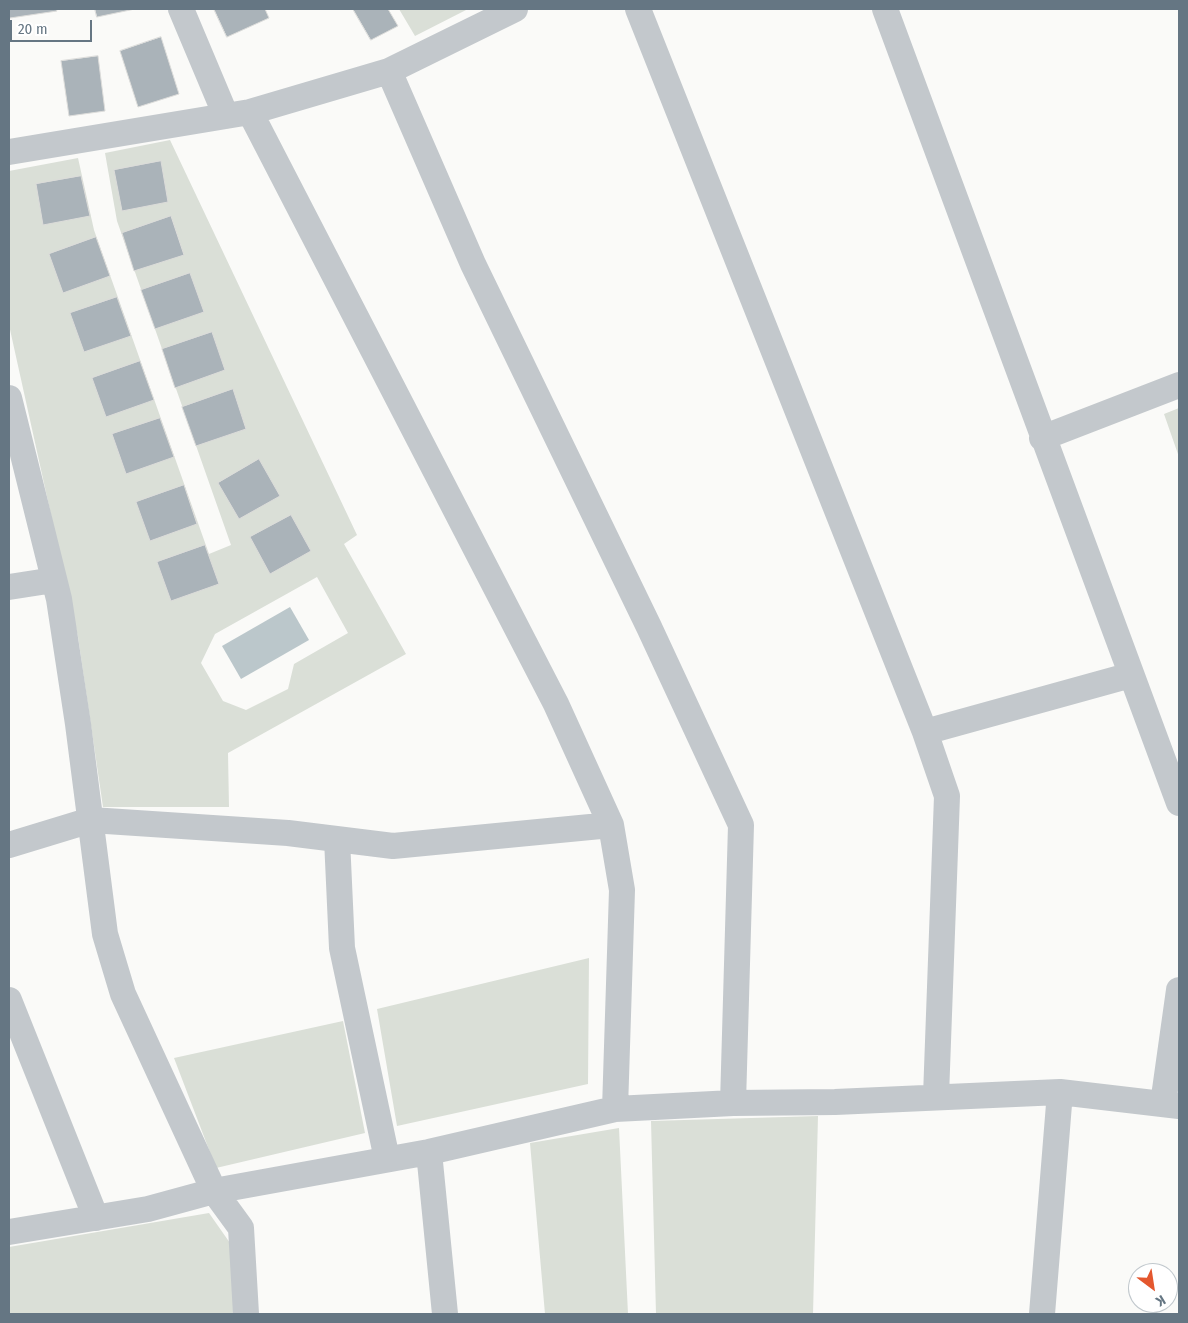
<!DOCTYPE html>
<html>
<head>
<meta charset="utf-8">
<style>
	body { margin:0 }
	#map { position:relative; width:1188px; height:1323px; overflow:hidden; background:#fafaf8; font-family:"Fira Sans Condensed",sans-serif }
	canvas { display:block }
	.frame { position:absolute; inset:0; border:10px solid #657683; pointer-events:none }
	.north { position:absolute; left:1128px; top:1263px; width:50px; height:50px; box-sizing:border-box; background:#fff; border:1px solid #c1c8cd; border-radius:50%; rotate:149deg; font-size:14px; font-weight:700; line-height:20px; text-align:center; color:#657683 }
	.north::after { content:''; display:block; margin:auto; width:18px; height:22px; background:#e4572e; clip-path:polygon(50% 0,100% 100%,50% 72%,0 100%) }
	.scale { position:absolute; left:10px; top:20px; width:82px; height:22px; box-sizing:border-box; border:2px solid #657683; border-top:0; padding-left:6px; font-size:15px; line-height:18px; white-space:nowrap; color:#657683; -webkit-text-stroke:4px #fff; paint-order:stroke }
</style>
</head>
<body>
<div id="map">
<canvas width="1188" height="1323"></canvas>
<div class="frame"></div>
<div class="north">K</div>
<div class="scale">20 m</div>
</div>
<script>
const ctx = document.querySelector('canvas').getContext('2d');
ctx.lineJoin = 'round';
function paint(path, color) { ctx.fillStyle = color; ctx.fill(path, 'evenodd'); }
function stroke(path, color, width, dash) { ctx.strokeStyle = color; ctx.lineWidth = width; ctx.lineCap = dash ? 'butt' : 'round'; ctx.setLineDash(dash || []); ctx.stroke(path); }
const green = new Path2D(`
	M399,9h69l-53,27z
	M170,140l187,395 -13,9 62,110 -178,99 1,54h-126l-25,-170 -69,-312v-154l69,-13 16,72 115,324 22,-9 -114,-324 -12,-68zM317,577l31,56 -54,31 -6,25 -42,21 -23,-9 -22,-38 14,-29z
	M1179,408v49l-15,-43z
	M589,958l-1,126 -191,42 -20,-117z
	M343,1021l22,112 -149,35 -42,-110z
	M818,1116l-5,198h-157l-5,-193z
	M619,1128l9,186h-83l-15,-171z
	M209,1213l21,30 5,71h-225l-1,-67z`);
const water = new Path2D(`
	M290,607l19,33 -68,39 -19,-33z`);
const building = new Path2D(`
	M9,9h47l1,2 -47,7z
	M95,9h40l-38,8z
	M214,9h51l4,9 -42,19z
	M353,9h35l10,17 -27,14z
	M161,37l18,57 -41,13 -18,-56z
	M98,56l7,55 -36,5 -8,-55z
	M161,161l7,41 -46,9 -8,-41z
	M81,176l9,40 -47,9 -7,-41z
	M171,216l13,39 -50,16 -12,-38z
	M96,237l14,39 -47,17 -14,-39z
	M190,273l14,39 -49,17 -14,-39z
	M117,297l14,39 -47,16 -14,-39z
	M212,332l13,38 -50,18 -13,-39z
	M140,361l14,39 -48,17 -14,-39z
	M233,389l13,40 -50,17 -14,-39z
	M160,418l14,39 -48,17 -14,-40z
	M259,459l21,37 -41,23 -21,-36z
	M184,485l13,39 -47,17 -14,-39z
	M291,515l20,36 -41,23 -20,-37z
	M205,545l14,39 -48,17 -14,-39z`);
const minor = new Path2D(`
	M181,9l45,107
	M638,9l287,723 22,64 -11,300
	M885,9l294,794
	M389,71l84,193 176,363 92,198 -8,278
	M250,112l306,592 55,121 11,65 -7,219
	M9,152l241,-40 139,-41 126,-62
	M9,398l50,201 19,125 27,210 18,60 91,197 27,37 5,86
	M1042,438l137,-53
	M9,587l45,-7
	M925,732l206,-57
	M337,839l5,109 45,211
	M9,845l82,-25 197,13 105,13 218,-21
	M9,1000l87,218
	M1163,1104l16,-114
	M429,1152l16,162
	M9,1232l139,-23 66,-18 215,-39 186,-43 118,-6 102,-1 225,-10 119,14
	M1042,1314l18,-222`);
paint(green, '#dadfd7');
paint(water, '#bbc7cb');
paint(building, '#aab3b9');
stroke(building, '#dcdcda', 1);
stroke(minor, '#c3c8cc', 26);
</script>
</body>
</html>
